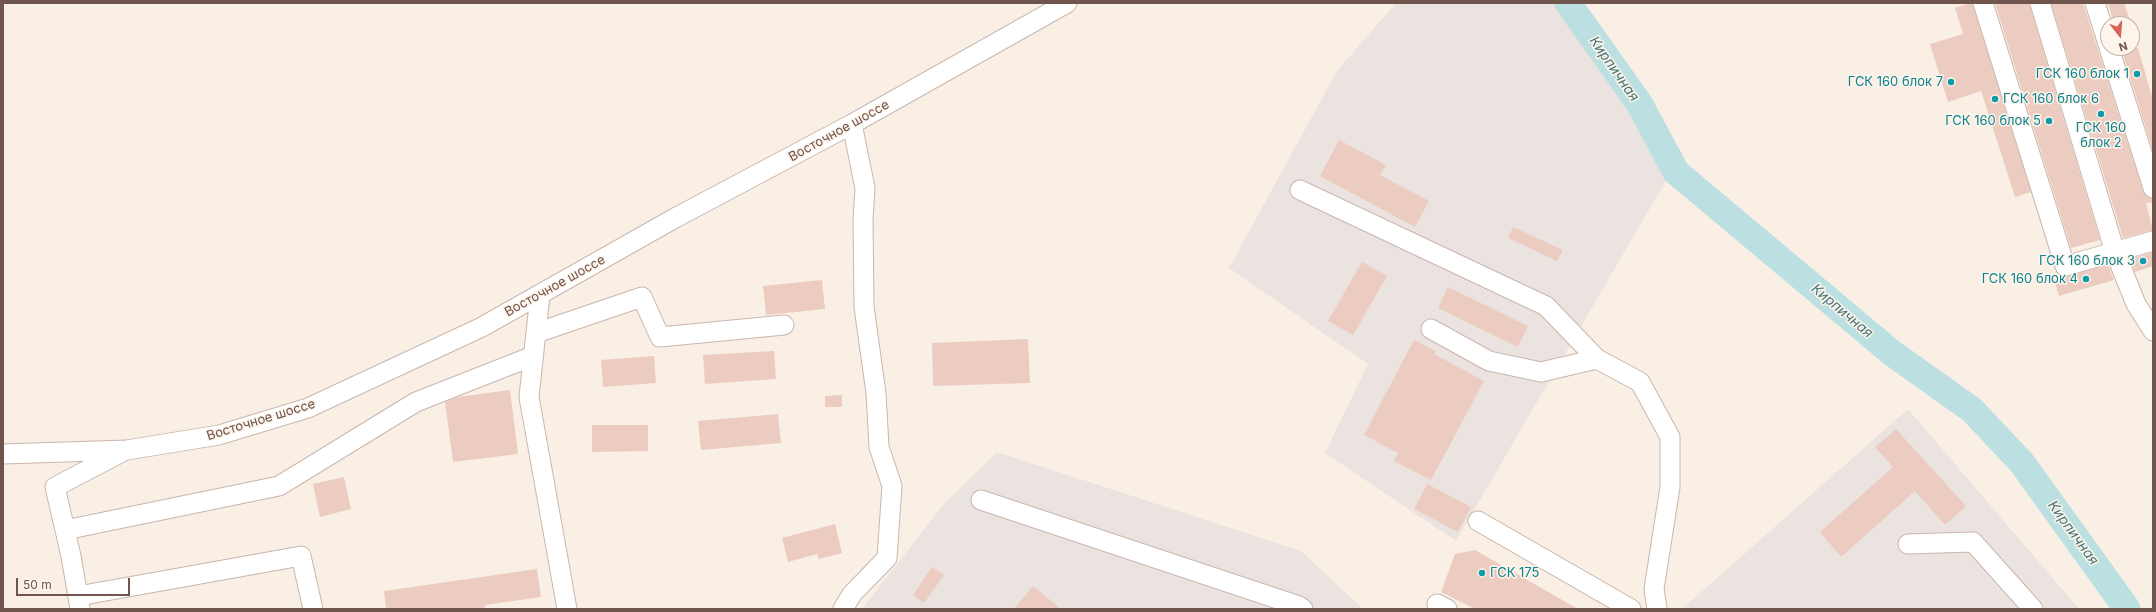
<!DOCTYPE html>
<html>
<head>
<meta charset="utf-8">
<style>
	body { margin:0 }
	#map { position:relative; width:2156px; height:612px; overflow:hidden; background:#f9efe5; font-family:Inter,sans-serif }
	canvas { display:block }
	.frame { position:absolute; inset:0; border:4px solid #6f554d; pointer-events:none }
	.north { position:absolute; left:2100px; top:16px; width:40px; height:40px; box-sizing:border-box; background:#fdf4eb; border:1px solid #c4b4ac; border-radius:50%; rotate:163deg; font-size:11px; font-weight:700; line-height:16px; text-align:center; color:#6f554d }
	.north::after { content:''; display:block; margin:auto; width:14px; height:18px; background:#d66458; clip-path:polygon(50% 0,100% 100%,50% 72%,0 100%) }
	.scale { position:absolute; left:16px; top:578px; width:114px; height:18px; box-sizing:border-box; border:2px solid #6f554d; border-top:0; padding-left:5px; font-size:12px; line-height:14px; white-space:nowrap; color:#6f554d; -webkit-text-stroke:3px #fdf4eb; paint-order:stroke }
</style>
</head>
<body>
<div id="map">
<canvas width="2156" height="612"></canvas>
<div class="frame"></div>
<div class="north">N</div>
<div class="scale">50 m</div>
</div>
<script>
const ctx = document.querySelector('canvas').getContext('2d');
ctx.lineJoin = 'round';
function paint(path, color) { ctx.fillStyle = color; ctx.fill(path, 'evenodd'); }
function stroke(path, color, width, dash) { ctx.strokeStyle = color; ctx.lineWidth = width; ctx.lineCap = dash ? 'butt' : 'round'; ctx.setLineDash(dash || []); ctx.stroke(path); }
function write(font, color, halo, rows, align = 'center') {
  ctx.font = font + ' Inter,sans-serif'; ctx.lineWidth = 3; ctx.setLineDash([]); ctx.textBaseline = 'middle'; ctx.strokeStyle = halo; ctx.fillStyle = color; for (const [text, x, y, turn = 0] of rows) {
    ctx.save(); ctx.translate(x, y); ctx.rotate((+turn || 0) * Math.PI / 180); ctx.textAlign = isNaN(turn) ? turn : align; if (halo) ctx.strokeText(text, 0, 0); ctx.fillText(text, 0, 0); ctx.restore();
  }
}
const industrial = new Path2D(`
	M1396,3h186l100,150 -226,388 -131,-88 43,-89 -139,-96 108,-197z
	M1908,409l171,200h-397z
	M997,452l304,99 62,58h-501l81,-104z`);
const river = new Path2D(`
	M1568,3l71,100 37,69 216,181 80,57 50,53 105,146`);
const building = new Path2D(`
	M1970,3h2l59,189 -16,5 -34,-106 -33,11 -18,-58 33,-10 -8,-26z
	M1995,3h34l71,237 -29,8z
	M2051,3h32l60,188 3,5 7,3v3l-7,1 7,27 -30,8z
	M2108,3h16l7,21h-17z
	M2121,48h17l15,52v51z
	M1339,140l47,25 -6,10 49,26 -14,26 -95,-51z
	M1513,227l50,23 -6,11 -49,-23z
	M2153,252v14l-18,6 -5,-13z
	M1362,262l25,14 -34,59 -25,-14z
	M2108,265l6,15 -55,16 -5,-17z
	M822,280l3,29 -59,6 -3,-29z
	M1448,287l80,39 -10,21 -80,-39z
	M1028,339l2,44 -97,3 -1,-43z
	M1414,340l22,11 -2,3 50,27 -53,99 -37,-19 4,-8 -34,-18z
	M774,351l2,28 -71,5 -2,-29z
	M654,356l2,27 -53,4 -2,-27z
	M510,390l8,64 -65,8 -8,-60 13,-5z
	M842,395v12h-17v-11z
	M778,414l3,29 -80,7 -3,-29z
	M592,425h56v26l-56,1z
	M1896,429l70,77 -21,19 -30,-34 -74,66 -21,-25 73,-65 -18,-20z
	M344,477l7,32 -31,8 -7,-33z
	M1427,484l44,23 -13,25 -44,-23z
	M835,524l7,29 -23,6 -2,-5 -29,8 -6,-24z
	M1475,550l103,59h-103l-34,-17 14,-38z
	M932,567l12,8 -20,28 -11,-8z
	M537,569l4,28 -56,8v4h-99l-2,-18z
	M1033,586l28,23h-47z`);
const minor = new Path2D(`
	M1983,3l82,263 88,-25
	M2040,3l75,249 21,52 17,27
	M2095,3l13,41
	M2109,48l44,140
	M1300,190l246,116 51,53
	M540,295l-11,102 38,212
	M1431,329l58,32 52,11 56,-13 43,23 30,55v50l-16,102 3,20
	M536,333l106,-36 18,40 124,-12
	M3,454l124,-4 92,-15 89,-27 174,-81 193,-109 177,-94 215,-121
	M981,500l318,106 4,3
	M1478,521l153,88
	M65,530l214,-44 137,-84 117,-46
	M1908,544l65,-2 60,67
	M78,596l223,-40 12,53
	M1437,604l10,5
	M80,609l-9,-53 -16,-69 67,-35
	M843,609l9,-15 35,-36 5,-72 -13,-39 -3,-54 -12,-86 -1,-87 2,-32 -13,-64`);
const markers = [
	[2137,74,4,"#0f9aa8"],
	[1951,82,4,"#0f9aa8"],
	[1995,99,4,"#0f9aa8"],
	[2101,114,4,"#0f9aa8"],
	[2049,121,4,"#0f9aa8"],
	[2143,261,4,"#0f9aa8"],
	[2086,279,4,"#0f9aa8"],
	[1482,573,4,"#0f9aa8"]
];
const cultureNames = [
	["ГСК 160 блок 1",2129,74],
	["ГСК 160 блок 7",1943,82],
	["ГСК 160 блок 6",2003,99,"left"],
	["ГСК 160 блок 5",2041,121],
	["ГСК 160",2101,128,"center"],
	["блок 2",2101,143,"center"],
	["ГСК 160 блок 3",2135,261],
	["ГСК 160 блок 4",2078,279],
	["ГСК 175",1490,573,"left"]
];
const streetNames = [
	["Восточное шоссе",839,131,-29],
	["Восточное шоссе",555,286,-29],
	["Восточное шоссе",261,420,-17]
];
const waterNames = [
	["Кирпичная",1614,69,55],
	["Кирпичная",1842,311,40],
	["Кирпичная",2073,533,54]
];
paint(industrial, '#eae3df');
stroke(river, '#bce0e1', 27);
paint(building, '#ecccc0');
stroke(minor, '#c9b6ad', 21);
stroke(minor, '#fff', 19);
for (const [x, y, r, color] of markers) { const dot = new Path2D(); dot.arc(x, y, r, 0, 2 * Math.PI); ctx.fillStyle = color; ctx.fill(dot); stroke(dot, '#fdf4eb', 1.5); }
write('13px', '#0d838f', '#fdf4eb', cultureNames, 'right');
write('13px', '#6f554d', '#fdf4eb', streetNames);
write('italic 14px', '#47777a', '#fdf4eb', waterNames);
</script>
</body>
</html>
